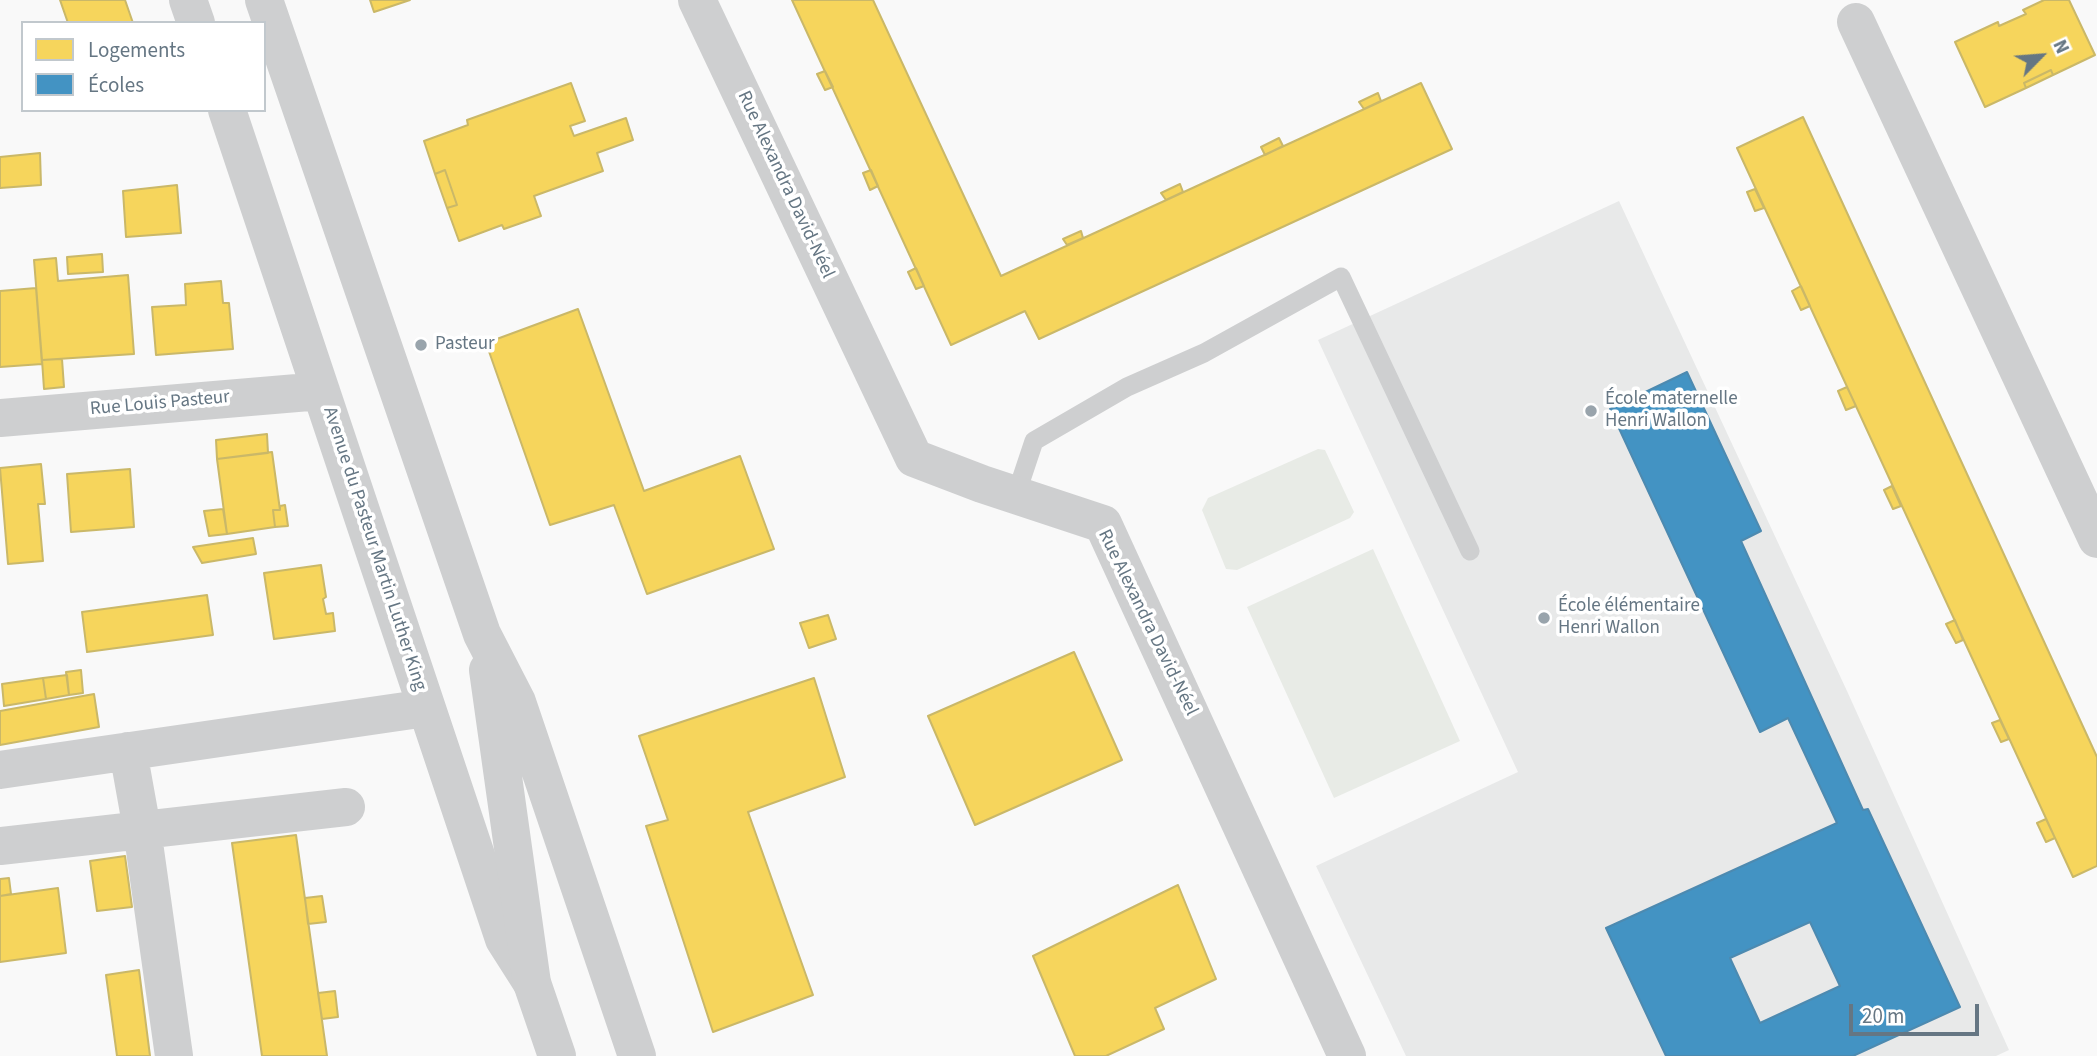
<!DOCTYPE html>
<html>
<head>
<meta charset="utf-8">
<style>
	body { margin:0 }
	#map { position:relative; width:2097px; height:1056px; overflow:hidden; background:#f9f9f9; font-family:"Source Sans 3",sans-serif }
	canvas { display:block }
	.legend { position:absolute; left:21px; top:21px; width:245px; height:91px; box-sizing:border-box; background:#fff; border:2px solid #c1c8cd; margin:0; padding:9px 12px; list-style:none; font-size:21px; color:#657683 }
	.legend li { display:flex; align-items:center; gap:14px; height:35px }
	.legend b { width:35px; border:2px solid #c1c8cd }
	.north { position:absolute; left:2006px; top:21px; width:70px; height:70px; -webkit-text-stroke:5px #fff; paint-order:stroke; rotate:65deg; font-size:19px; font-weight:700; line-height:28px; text-align:center; color:#657683 }
	.north::after { content:''; display:block; margin:auto; width:24px; height:32px; background:#657683; clip-path:polygon(50% 0,100% 100%,50% 72%,0 100%) }
	.scale { position:absolute; left:1849px; top:1004px; width:130px; height:32px; box-sizing:border-box; border:4px solid #657683; border-top:0; padding-left:9px; font-size:21px; line-height:24px; white-space:nowrap; color:#657683; -webkit-text-stroke:5px #fff; paint-order:stroke }
</style>
</head>
<body>
<div id="map">
<canvas width="2097" height="1056"></canvas>
<ul class="legend">
<li><b style="height:19px;background:#f6d55c"></b>Logements</li>
<li><b style="height:19px;background:#4393c3"></b>Écoles</li>
</ul>
<div class="north">N</div>
<div class="scale">20 m</div>
</div>
<script>
const ctx = document.querySelector('canvas').getContext('2d');
ctx.lineJoin = 'round';
function paint(path, color) { ctx.fillStyle = color; ctx.fill(path, 'evenodd'); }
function stroke(path, color, width, dash) { ctx.strokeStyle = color; ctx.lineWidth = width; ctx.lineCap = dash ? 'butt' : 'round'; ctx.setLineDash(dash || []); ctx.stroke(path); }
function write(font, color, halo, rows, align = 'center') {
  ctx.font = font + ' "Source Sans 3",sans-serif'; ctx.lineWidth = 7; ctx.setLineDash([]); ctx.textBaseline = 'middle'; ctx.strokeStyle = halo; ctx.fillStyle = color; for (const [text, x, y, turn = 0] of rows) {
    ctx.save(); ctx.translate(x, y); ctx.rotate((+turn || 0) * Math.PI / 180); ctx.textAlign = isNaN(turn) ? turn : align; if (halo) ctx.strokeText(text, 0, 0); ctx.fillText(text, 0, 0); ctx.restore();
  }
}
const built = new Path2D(`
	M1619,201l228,490 162,359 -13,6h-590l-90,-190 202,-94 -200,-432z`);
const green = new Path2D(`
	M1318,449l7,1 29,62 -4,6 -113,52 -11,-1 -24,-59 6,-12z
	M1373,549l87,192 -126,57 -87,-191z`);
const homes = new Path2D(`
	M60,0h65l8,23h-65z
	M370,0h40l-36,12z
	M792,0h81l128,276 420,-193 31,66 -413,190 -14,-28 -74,34z
	M2044,0h25l26,55 -42,20 -2,-5 -27,13 2,5 -41,19 -30,-65 43,-20 1,4 27,-12 -3,-4z
	M2051,70l2,5 -27,13 -2,-5z
	M825,71l8,16 -8,3 -8,-16z
	M571,83l14,38 -15,5 4,10 52,-18 7,22 -36,13 6,18 -69,25 7,20 -37,13 -2,-4 -43,16 -12,-33 10,-3 -12,-35 -10,4 -11,-33 44,-16 -1,-5z
	M1378,93l3,8 -17,8 -5,-7z
	M1803,117l294,640v109l-24,11 -336,-729z
	M1279,138l4,8 -18,9 -4,-8z
	M40,153l1,32 -41,3v-31z
	M445,170l12,35 -10,3 -12,-34z
	M871,170l7,16 -8,4 -7,-17z
	M1180,184l3,8 -17,8 -5,-7z
	M177,185l4,48 -55,4 -3,-46z
	M1755,189l9,19 -9,3 -8,-19z
	M1081,231l2,7 -16,7 -4,-6z
	M102,254l1,18 -35,2 -1,-17z
	M56,258l2,23 70,-6 6,79 -92,6 -8,-100z
	M916,268l8,18 -8,3 -8,-17z
	M221,281l2,22h6l4,46 -77,6 -4,-48 34,-2 -1,-21z
	M1801,286l9,20 -9,4 -9,-19z
	M36,288l6,76 -42,3v-76z
	M578,309l66,182 96,-35 34,93 -127,45 -33,-89 -64,20 -64,-182z
	M62,359l2,28 -20,2 -2,-29z
	M1847,387l9,19 -10,4 -8,-19z
	M267,434l1,19 -51,6 -1,-19z
	M272,452l8,58h-7l2,17 -48,7 -10,-75z
	M41,464l4,40h-7l5,57 -35,3 -8,-96z
	M130,469l4,58 -63,5 -4,-58z
	M1892,486l9,20 -8,3 -9,-19z
	M285,505l3,21 -13,1 -2,-17h7v-4z
	M223,509l4,25 -18,2 -5,-25z
	M253,538l3,16 -54,9 -9,-16z
	M321,565l5,32 -3,2 3,15 7,-1 2,18 -61,8 -10,-66z
	M207,595l6,40 -126,17 -5,-40z
	M828,615l8,24 -27,9 -9,-25z
	M1955,620l8,20 -7,3 -10,-19z
	M1074,652l48,108 -147,65 -47,-109z
	M81,670l2,23 -14,2 -3,-23z
	M67,675l2,20 -23,4 -3,-21z
	M43,678l3,21 -42,7 -2,-22z
	M814,678l31,99 -97,35 65,183 -100,37 -67,-206 22,-6 -29,-84z
	M94,694l5,33 -99,18v-34z
	M2000,720l9,19 -8,3 -9,-19z
	M2046,819l9,19 -9,4 -9,-19z
	M296,835l31,221h-65l-30,-213z
	M125,856l7,51 -35,4 -7,-50z
	M9,878l2,16 -11,2v-17z
	M1178,885l38,94 -61,29 9,21 -58,27h-31l-42,-100z
	M58,888l8,65 -66,9v-66z
	M322,896l4,26 -18,2 -3,-26z
	M139,970l11,86h-33l-11,-81z
	M335,991l3,26 -16,2 -4,-26z`);
const schools = new Path2D(`
	M1687,372l74,159 -20,10 122,269 5,-1 92,198 -107,49h-187l-60,-128 231,-105 -49,-105 -28,14 -150,-323zM1810,922l30,64 -80,37 -30,-65z`);
const service = new Path2D(`
	M1016,495l18,-54 93,-54 77,-34 137,-76 129,274`);
const minor = new Path2D(`
	M188,0l8,23
	M697,0l217,458 68,26 121,40 244,532
	M1856,22l241,517
	M227,110l277,829 28,44
	M0,418l321,-27
	M128,751l14,78 32,227
	M0,770l426,-62
	M0,846l346,-39`);
const tertiary = new Path2D(`
	M264,0l218,634 35,68 120,354
	M488,670l44,313 25,73`);
const markers = [
	[421,345,7,"#99a4ac"],
	[1591,411,7,"#99a4ac"],
	[1544,618,7,"#99a4ac"]
];
const streetNames = [
	["Rue Alexandra David-Néel",785,185,65],
	["Rue Louis Pasteur",160,404,-5],
	["Avenue du Pasteur Martin Luther King",374,549,72],
	["Rue Alexandra David-Néel",1147,623,64]
];
const poiNames = [
	["Pasteur",435,345],
	["École maternelle",1605,400],
	["Henri Wallon",1605,422],
	["École élémentaire",1558,607],
	["Henri Wallon",1558,629]
];
paint(built, '#e8e9e9');
paint(green, '#e8ebe6');
paint(homes, '#f6d55c');
stroke(homes, '#cab868', 2);
paint(schools, '#4393c3');
stroke(schools, '#4d8ab0', 2);
stroke(service, '#cecfd0', 19);
stroke(minor, '#cecfd0', 38);
stroke(tertiary, '#cecfd0', 38);
for (const [x, y, r, color] of markers) { const dot = new Path2D(); dot.arc(x, y, r, 0, 2 * Math.PI); ctx.fillStyle = color; ctx.fill(dot); stroke(dot, '#fff', 2.5); }
write('19px', '#657683', '#fff', streetNames);
write('19px', '#657683', '#fff', poiNames, 'left');
</script>
</body>
</html>
